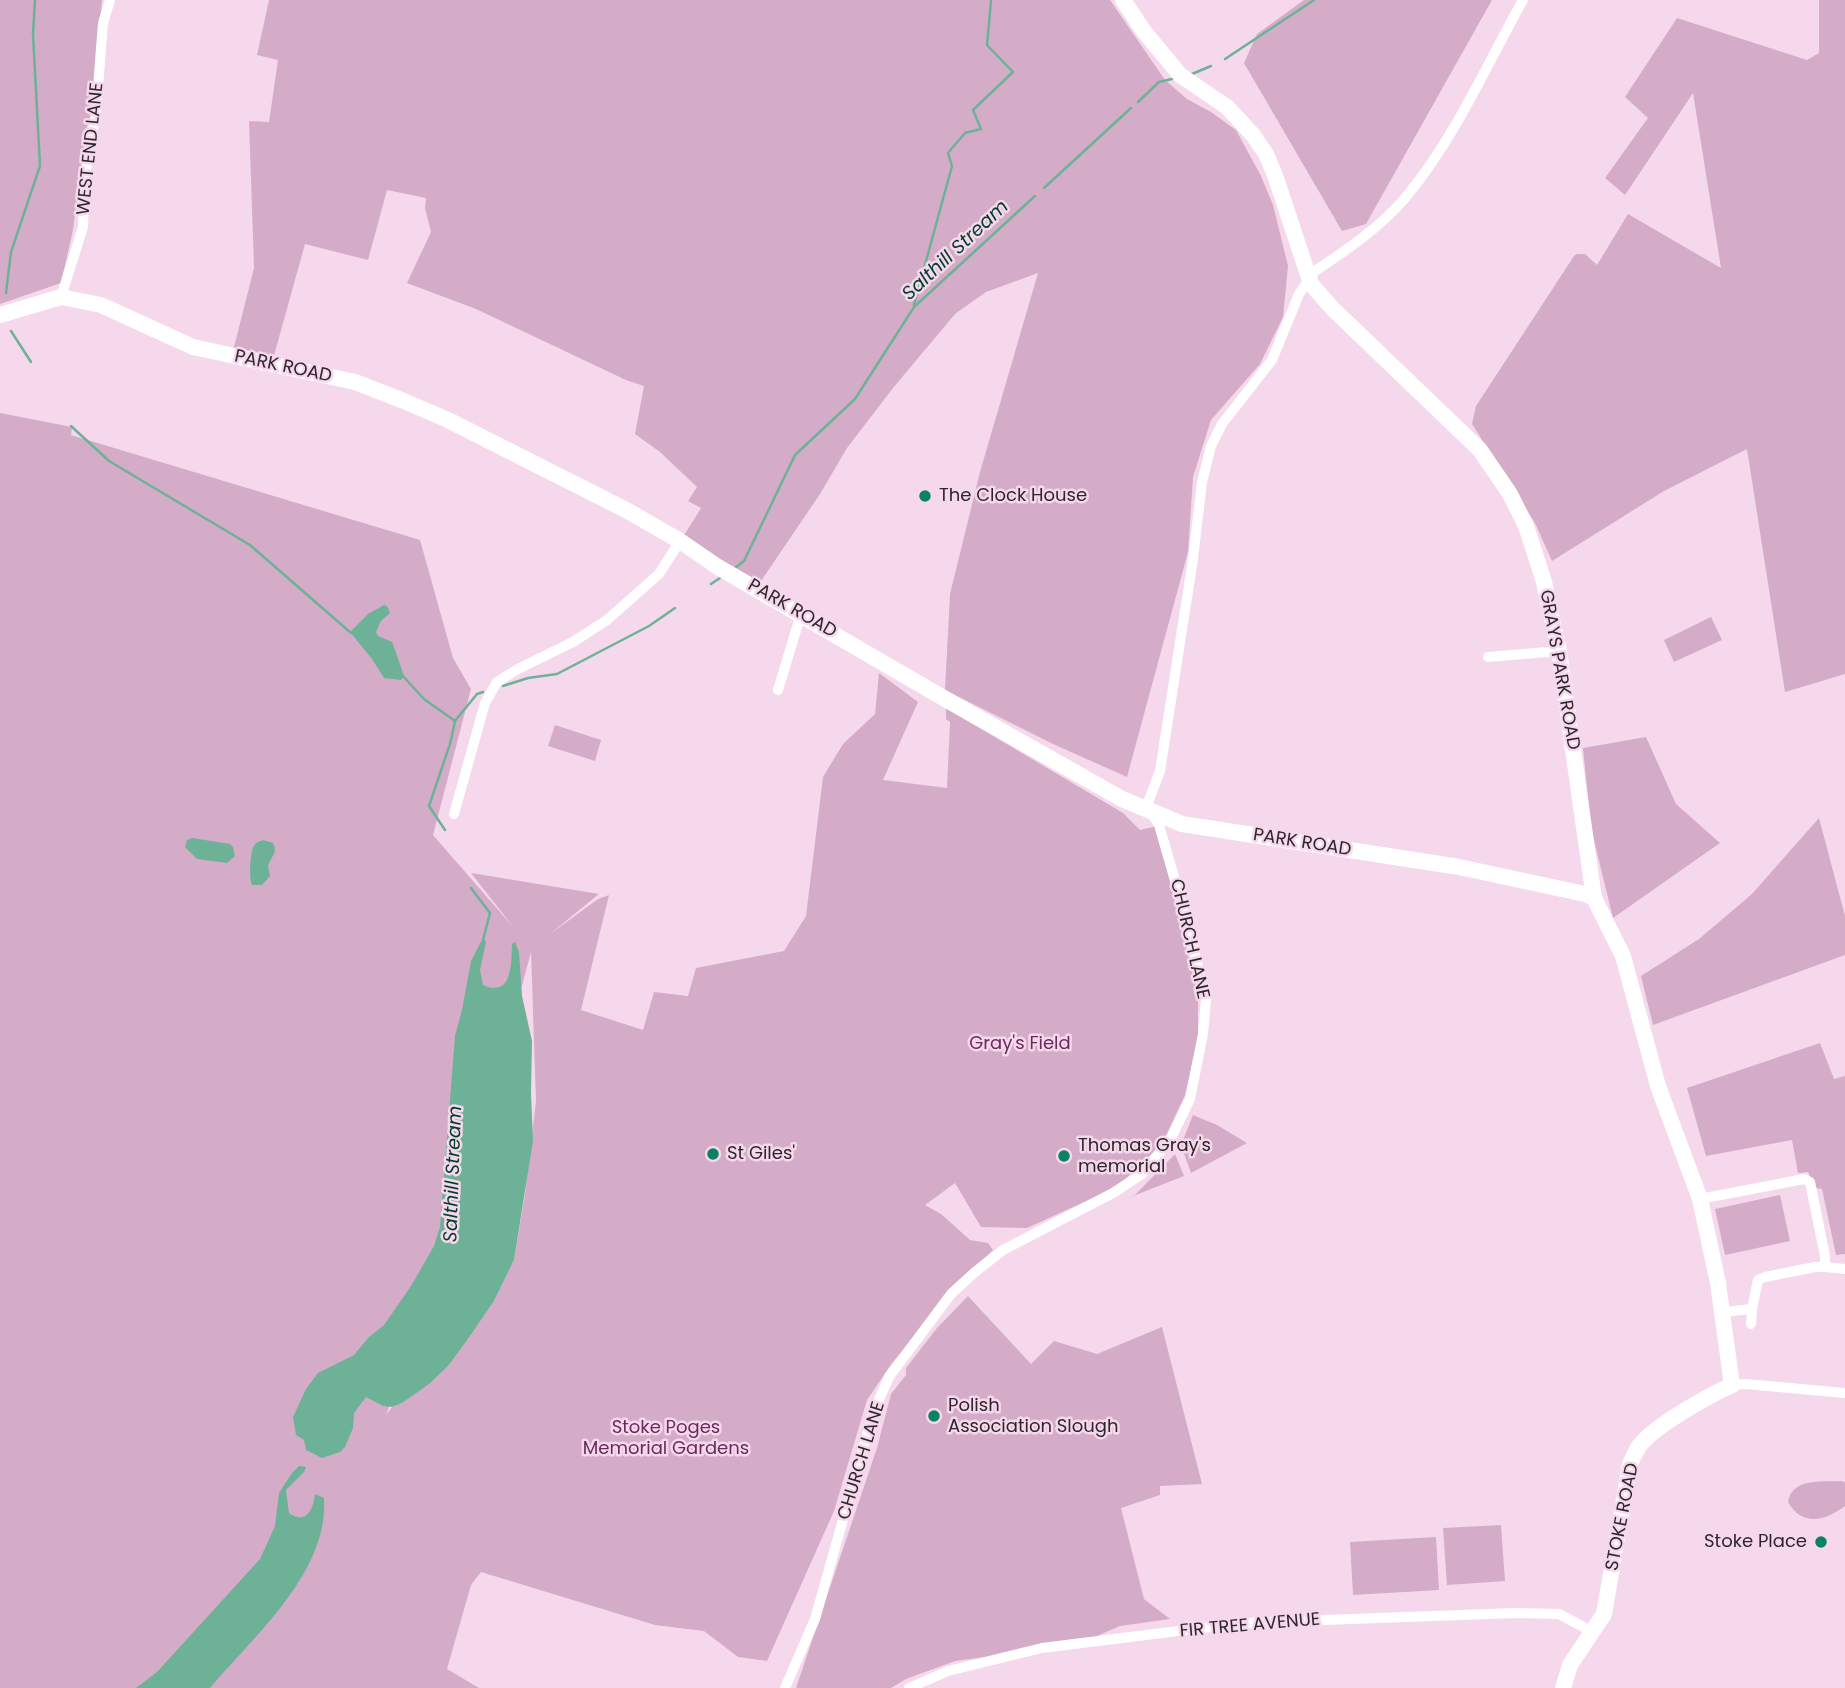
<!DOCTYPE html>
<html>
<head>
<meta charset="utf-8">
<style>
	body { margin:0 }
	canvas { display:block; background:#f5d8ec }
</style>
</head>
<body>
<canvas width="1845" height="1688"></canvas>
<script>
const ctx = document.querySelector('canvas').getContext('2d');
ctx.lineJoin = 'round';
function paint(path, color) { ctx.fillStyle = color; ctx.fill(path, 'evenodd'); }
function stroke(path, color, width, dash) { ctx.strokeStyle = color; ctx.lineWidth = width; ctx.lineCap = dash ? 'butt' : 'round'; ctx.setLineDash(dash || []); ctx.stroke(path); }
function write(font, color, halo, rows, align = 'center') {
  ctx.font = font + ' Poppins,sans-serif'; ctx.lineWidth = 5; ctx.setLineDash([]); ctx.textBaseline = 'middle'; ctx.strokeStyle = halo; ctx.fillStyle = color; for (const [text, x, y, turn = 0] of rows) {
    ctx.save(); ctx.translate(x, y); ctx.rotate((+turn || 0) * Math.PI / 180); ctx.textAlign = isNaN(turn) ? turn : align; if (halo) ctx.strokeText(text, 0, 0); ctx.fillText(text, 0, 0); ctx.restore();
  }
}
const green = new Path2D(`
	M0,0h102l-9,111 -7,18 -13,101 -12,53 -61,21z
	M269,0h841l55,80 22,19 24,13 25,18 25,46 12,29 15,61 -5,51 -23,47 -49,56 -18,57 -5,75 -61,225 -74,-33 -108,-54 5,-96 30,-122 58,-199 -52,19 -31,22 -62,74 -46,60 -27,46 -61,90 -76,-47 18,-29 -13,-7 9,-14 -37,-35 -25,-18 9,-48 -18,-6 -150,-71 -69,-26 24,-51 -6,-24 1,-10 -39,-8 -19,70 -63,-16 -32,115 -40,-8 21,-83 -5,-147 20,1 9,-62 -21,-5z
	M1304,0h188l-126,224 -24,7 -98,-168 13,-29z
	M1819,0h26v674l-60,18 -38,-243 -83,42 -112,70 -17,-38 -63,-99 4,-18 98,-150 3,-2h8l12,11 31,-51 93,54 -28,-175 -68,102 -20,-17 43,-60 -23,-21 52,-79 130,42 12,-7z
	M0,413l72,14 -1,8 349,105 33,118 18,31 -38,146 81,93 -43,-55 128,21 -49,40 48,-35 11,-4 -28,115 62,20 11,-38 34,4 8,-28 88,-17 22,-35 17,-139 20,-33 32,-30 4,-41 39,29 -35,78 64,8 3,-66 -4,-3v-11l177,105 17,17 17,-4 41,171v42l-13,56 -23,49 -45,43 -90,41 -46,-1 -26,-44 -30,22 16,9 29,26 18,3 5,7 -34,33 -67,80 -25,37 -33,111 -67,150 -29,-4 -34,-26 -49,-6 -174,-53 -10,13 -24,84 32,19h-479zM531,952l5,149 -11,94 -11,65 -20,41 -45,64 -47,38 -10,4 -6,8 69,-178z
	M1711,617l11,23 -48,22 -10,-22z
	M555,725l46,15 -6,21 -47,-15z
	M1646,737l30,67 44,39 -107,75 -22,-90 -8,-80z
	M1819,818l26,98v39l-192,70 -12,-49 58,-37 53,-45z
	M1820,1043l14,36 11,-3v178l-9,1 -14,-66 -6,-1 -8,-16 -10,1 -6,-33 -86,16 -19,-68z
	M1193,1115l24,10 30,18 -56,30 -10,-28z
	M1175,1154l9,22 -61,24 12,-5z
	M1780,1195l10,46 -65,14 -10,-46z
	M968,1296l63,68 23,-23 43,13 65,-27 40,157 -42,2v9l-39,13 23,91 26,20 -50,7 -44,19 -121,16 -49,18 -15,9h-95l81,-240 14,-54 15,-19v-7l31,-40z
	M1840,1481l5,1v24c-20,15 -43,21 -57,-4 4,-24 32,-20 52,-21z
	M1501,1525l4,56 -58,4 -4,-57z
	M1436,1537l3,53 -86,5 -3,-53z`);
const water = new Path2D(`
	M384,605l3,1 3,7 -9,8 -5,11 2,4 14,6 2,5 10,29 -3,4 -17,-2 -12,-19 -22,-27 18,-18z
	M192,838l38,6 3,3 2,9 -8,7 -30,-4 -12,-12 2,-7z
	M263,840l10,3c5,11 -2,13 -5,23l2,10 -8,9h-10c-3,-6 -2,-30 1,-37 3,-6 5,-6 10,-8z
	M483,938l3,4 -6,28 3,15c30,13 28,-22 29,-41l3,-2 4,10 3,44 10,45 -1,52 2,48 -19,119 -20,41 -24,35 -21,29 -20,19 -27,19 -10,4 -9,-1 -17,-9 -12,16 -1,15 -8,19 -5,5 -18,6 -16,-8 -2,-10 -8,-5 -3,-18 13,-28 12,-16 36,-18 15,-18 15,-12 27,-39 23,-40 6,-19 15,-191 7,-26 9,-49z
	M299,1466l7,1 -2,5 -18,18 3,23c17,12 24,-3 26,-19l9,4c5,74 -70,138 -114,190h-74l21,-16 103,-113 15,-33 4,-33 13,-20z`);
const stream = new Path2D(`
	M1225,59l89,-59
	M1192,74l19,-8
	M1138,102l21,-20 13,-3
	M1044,188l87,-80
	M6,293l5,-41 29,-86 -7,-132 2,-34
	M914,305l38,-139 -4,-13 17,-20 16,-4 -8,-19 40,-38 -26,-27 4,-44
	M11,331l20,31
	M71,426l38,35 141,84 101,88
	M735,568l9,-7 51,-106 60,-56 59,-92 121,-111
	M711,584l9,-6
	M402,675l22,24 31,22
	M503,686l25,-8 29,-4 92,-48 26,-18
	M445,830l-16,-24 21,-62 5,-23 22,-27 6,-2
	M471,888l19,25 -7,27`);
const minor = new Path2D(`
	M1309,275c33,-22 70,-46 96,-77 49,-58 81,-132 118,-198
	M61,297l22,-70 2,-51 11,-63 7,-90 7,-23
	M1488,657l71,-6
	M778,690l23,-76
	M454,814l31,-111 12,-21 21,-13 55,-27 34,-22 52,-46 21,-33
	M1700,1199l104,-20 6,3 15,74v11h-10l-50,10 -7,3 -6,29 -29,3
	M1825,1267l20,2
	M1751,1324l1,-15
	M1732,1385l14,-1 99,9
	M785,1688l30,-69 58,-206 16,-36 62,-83 24,-22 28,-22 110,-57 29,-19 28,-34 20,-41 13,-65 3,-35 -17,-70 -30,-104 -12,-20 13,-34 33,-212 9,-77 9,-36 11,-22 50,-64 27,-66 7,-10h5
	M909,1688l39,-17 94,-23 200,-25 274,-10 43,1 34,18`);
const secondary = new Path2D(`
	M1123,0l20,30 37,45 47,32 26,28 13,19 10,24 35,106 21,24 148,142 30,44 16,32 18,56 15,69 35,247 29,58 35,130 42,113 18,84 14,102c-24,11 -76,40 -92,60 -4,5 -7,13 -10,19l-26,150 -34,51 -7,23
	M0,315l61,-18 40,8 92,42 162,35 49,19 44,19 180,91 52,30 38,26 229,133 175,99 60,25 277,43 126,27 9,4`);
const markers = [
	[925,496,7,"#098261"],
	[713,1154,7,"#098261"],
	[1064,1156,7,"#098261"],
	[934,1416,7,"#098261"],
	[1821,1542,7,"#098261"]
];
const streetNames = [
	["WEST END LANE",91,149,-84],
	["PARK ROAD",283,367,12],
	["PARK ROAD",792,609,30],
	["GRAYS PARK ROAD",1559,670,80],
	["PARK ROAD",1302,843,9],
	["CHURCH LANE",1189,939,77],
	["CHURCH LANE",862,1461,-73],
	["STOKE ROAD",1623,1517,-79],
	["FIR TREE AVENUE",1250,1626,-5]
];
const poiNames = [
	["The Clock House",939,496],
	["Thomas Gray's",1078,1146],
	["memorial",1078,1167],
	["St Giles'",727,1154],
	["Polish",948,1406],
	["Association Slough",948,1427],
	["Stoke Place",1807,1542,"right"]
];
const parkNames = [
	["Gray's Field",1020,1044],
	["Stoke Poges",666,1428],
	["Memorial Gardens",666,1449]
];
const waterNames = [
	["Salthill Stream",956,251,-43],
	["Salthill Stream",454,1174,-88]
];
paint(green, '#d4acc8');
paint(water, '#6db297');
stroke(stream, '#6db297', 2.5);
stroke(minor, '#fff', 10);
stroke(secondary, '#fff', 16);
for (const [x, y, r, color] of markers) { const dot = new Path2D(); dot.arc(x, y, r, 0, 2 * Math.PI); ctx.fillStyle = color; ctx.fill(dot); stroke(dot, '#f5d8ec', 2.5); }
write('18px', '#2f252c', '#f5d8ec', streetNames);
write('18px', '#2f252c', '#f5d8ec', poiNames, 'left');
write('18px', '#69295a', '#f5d8ec', parkNames);
write('italic 19px', '#003d2b', '#f5d8ec', waterNames);
</script>
</body>
</html>
